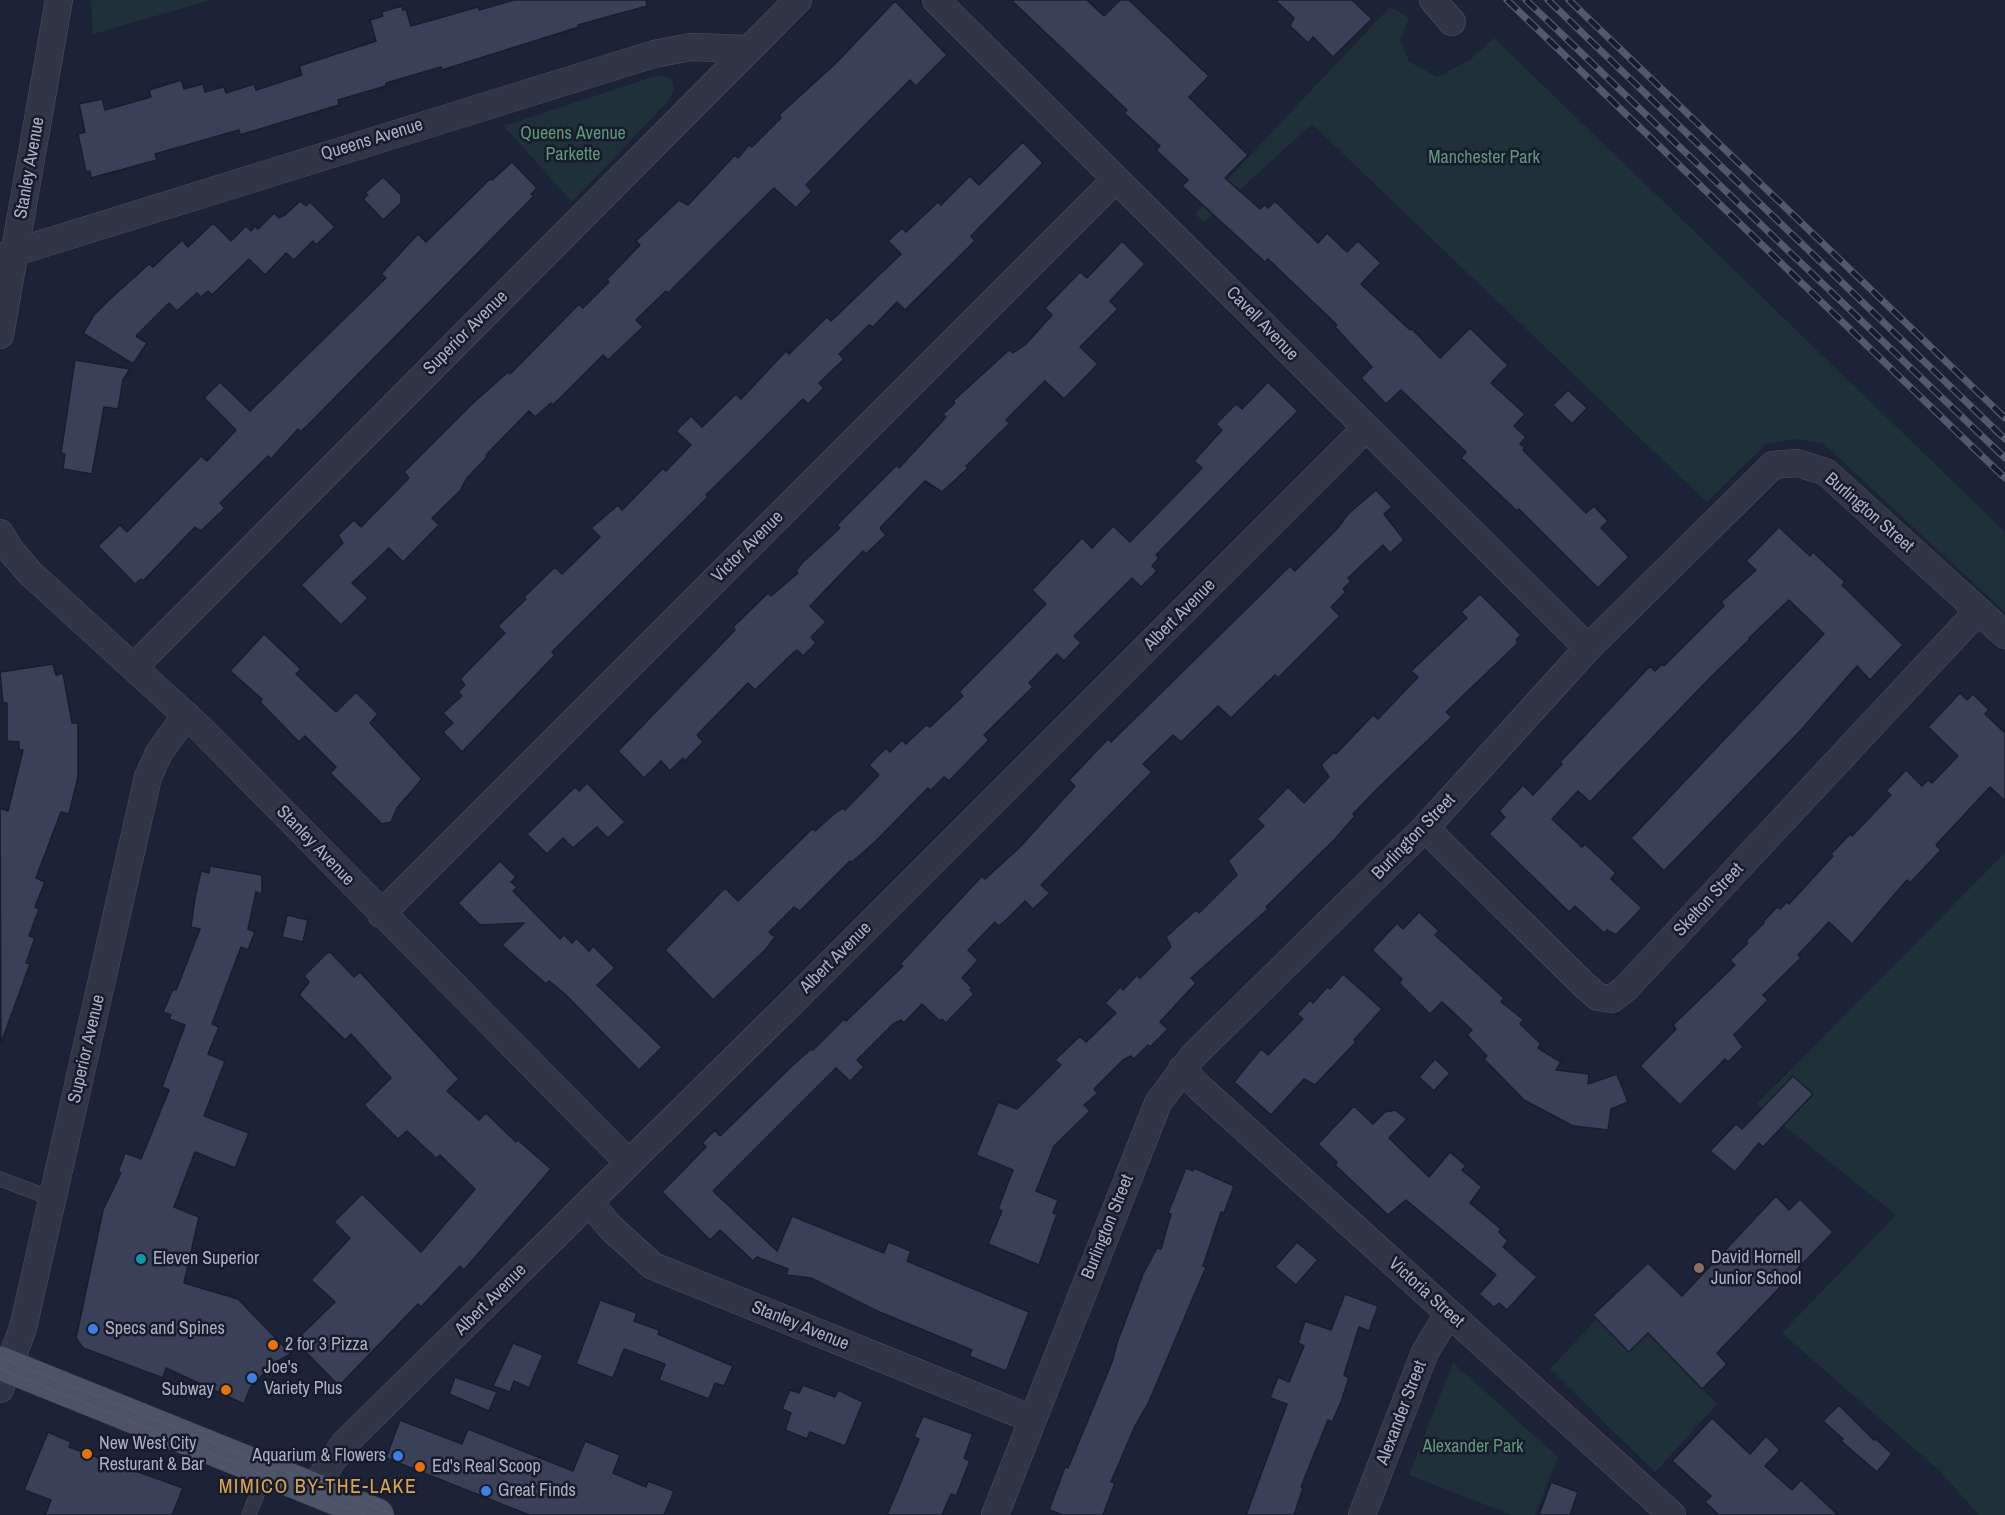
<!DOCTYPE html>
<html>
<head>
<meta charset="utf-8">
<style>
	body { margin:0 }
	canvas { display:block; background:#1d2337 }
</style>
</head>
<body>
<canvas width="2005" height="1515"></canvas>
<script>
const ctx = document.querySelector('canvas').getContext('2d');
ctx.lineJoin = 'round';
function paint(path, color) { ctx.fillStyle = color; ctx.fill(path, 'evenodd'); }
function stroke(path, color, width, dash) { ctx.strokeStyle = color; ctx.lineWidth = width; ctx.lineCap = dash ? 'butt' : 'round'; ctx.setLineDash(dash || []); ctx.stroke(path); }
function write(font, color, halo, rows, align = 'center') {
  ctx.font = font + ' "Archivo Narrow",sans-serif'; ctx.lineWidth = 5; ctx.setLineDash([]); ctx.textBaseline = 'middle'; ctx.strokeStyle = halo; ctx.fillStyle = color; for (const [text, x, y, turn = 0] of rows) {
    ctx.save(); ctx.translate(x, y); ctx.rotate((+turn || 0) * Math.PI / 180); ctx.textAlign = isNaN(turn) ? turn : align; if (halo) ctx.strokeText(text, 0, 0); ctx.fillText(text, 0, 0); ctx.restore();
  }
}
const green = new Path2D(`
	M91,0h120l-118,34z
	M1390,7l19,11 -9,22 9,22 28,15 33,-17 24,-22 511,494v80l-182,-169 -28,-4 -29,5 -59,58 -395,-378 -108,98 -9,-8z
	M659,75l13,4 2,10 -6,12 -96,101 -68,-76z
	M2005,853v662h-26l-39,-44 -158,-138 114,-118 -139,-111z
	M1597,1319l32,33 19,-19 69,71 -62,68 -105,-103z
	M1453,1363l105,94 -23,58h-23l-103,-40z`);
const building = new Path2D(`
	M514,0h132l1,6 -69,19 1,2 -137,43 -1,-3 -55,16v3l-48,14 1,5 -99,30 -1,-5 -84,24 2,6 -66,18 -1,-7 -4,1 -8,-38 7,-2 -6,-28 23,-5 3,11 46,-13 -2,-7 32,-10 3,9 19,-5 2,8 19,-5 2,6 28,-9 2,6 46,-15 -3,-9 77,-25 -6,-21 13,-4 -2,-4 21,-6 1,4 3,-1 5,17 67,-19 1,3z
	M1011,0h76l17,16 16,-16h9l80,76 -20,21 59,58 -23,23 35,31 5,-4 3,3 7,-7 43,42 9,-10 20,19 11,-11 23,22 -20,21 49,46 2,-1 28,29 30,-30 38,37 -17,18 34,31 -11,12 12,11 -6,7 5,4 -2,2 63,63 8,-7 14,15 -7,7 28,29 -31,31 -79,-79 -2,2 -56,-53 5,-6 -65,-62 -15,14 -25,-26 11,-11 -37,-40 2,-2 -69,-66 -3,3 -83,-76 6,-6 -32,-30 4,-4 -36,-33 3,-3z
	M1275,0h77l20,19 -39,38 -20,-20 -5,6 -18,-17 4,-8z
	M895,1l52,54 -31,31 -6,-6 -41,41 -63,64 6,6 -16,17 -22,-20 -96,95 -10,10 -2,-2 -28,27 -2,2 7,7 -35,33 -5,-5 -50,50 -2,-2 -16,14 -6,-6 -43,44 1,2 -20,21 -7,13 -28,27 7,7 -36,37 -14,-14 -37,35 16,15 -27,27 -40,-40 42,-42 -5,-8 16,-15 7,7 48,-49 -5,-6 70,-70 34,-30 2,2 69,-70 4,4 26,-26 -2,-3 33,-34 -4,-4 43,-41 9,5 47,-50 3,3 11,-13 3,2 29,-29 -2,-3 57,-52z
	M1023,142l20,21 -72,73 4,5 -70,69 -8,-8 -24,25 -4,-2 -30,29 5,5 -25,24 5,5 -16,16 -5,-5 -49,49 -48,47 2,2 -156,155 3,3 -93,97 -19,-20 10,-9 -10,-10 19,-17 -4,-4 7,-7 -5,-6 45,-46 -7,-7 28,-27 -2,-2 31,-30 7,7 38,-37 -9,-9 27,-23 4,5 41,-42 3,3 25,-26 -15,-14 15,-15 11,11 34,-33 5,5 45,-48 3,3 38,-37 4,4 70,-67 -13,-13 14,-13 4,4 32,-30 3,3 29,-29 9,9z
	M512,162l25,26 -6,6 3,2 -227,230 -7,6 -2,-3 -27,30 -3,-3 -48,47 5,5 -24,23 -6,-4 -52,54 -2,-2 -6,5 -37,-38 22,-21 7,7 74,-76 6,5 29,-31 -32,-32 16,-16 30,29 136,-133 -5,-4 37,-40 8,8 64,-63 2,1z
	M383,177l18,18v8l-18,17 -20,-21 5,-4 -3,-2z
	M300,201l6,5 4,-4 25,25 -19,18 -3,-4 -19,19 -8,-7 -21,22 -16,-16 -37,36 -4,-4 -7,6 -4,-4 -20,18 -8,-8 -33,33 11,7 -14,21 -50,-31 11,-18 16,-16 39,-35 4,3 29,-27 6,7 25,-24 18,18 15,-15 5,5 4,-5 3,3 16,-16 5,5 6,-3z
	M1122,241l23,23 -35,37 8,8 -38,38 18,17 -34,35 -19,-18 -39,39 4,3 -44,43 2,2 -26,24 -17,-11 -45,47 6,7 -20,19 -3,-3 -53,55 16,16 -15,15 5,6 -13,13 -6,-6 -3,2 -39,38 -7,-7 -51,52 6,7 -18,19 -2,-3 -13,13 -9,-10 -17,17 -26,-27 117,-121 -2,-3 35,-34 3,3 27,-23 -2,-2 6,-8 38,-35 -3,-3 60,-60 2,3 47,-51 -3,-3 12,-11 -2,-2 56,-51 4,3 12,-8 27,-30 -7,-7 35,-36 7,6z
	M75,360l55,9 -7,11 -5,29 -14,-2 -12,67 -29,-5 2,-15 -4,-1z
	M1268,382l30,29 -142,144 3,3 -7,8 5,5 -16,16 -9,-9 -58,58 7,7 -17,18 -7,-7 -28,29 4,4 -49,48 5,5 -40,41 -5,-4 -14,14 -2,-3 -52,53 -25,22 -1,-2 -50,50 -6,-4 -25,25 6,5 -9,12 -53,51 -48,-50 60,-62 13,13 75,-73 2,3 19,-17 9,-6 2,2 34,-35 -10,-10 17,-17 4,4 12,-12 4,4 20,-19 4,2 33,-31 -4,-4 87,-88 -14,-14 50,-52 10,10 21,-22 17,16 72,-74 -8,-7 28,-31 -6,-6 20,-20 6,5z
	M1568,390l19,18 -15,16 -19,-19z
	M1376,490l16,17 -8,7 20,26 -14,13 -7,-8 -35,33 3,3 -8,8 3,3 -15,15 9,9 -62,62 -3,-3 -44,43 -13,-12 -37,36 -8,-7 -30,29 9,8 -111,113 9,8 -17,16 -8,-8 -21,21 -6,4 -3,-4 -27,28 10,10 -16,18 10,10 -2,2 4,4 -28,29 -4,-4 -2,2 -18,-17 -18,19 -3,-3 -8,4 -36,36 7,7 -14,14 -14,-13 -123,123 64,60 15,-35 92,37 4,-11 23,9 -4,10 122,51 -23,59 -37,-15 3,-6 -95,-39 -66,-33 -25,-3 2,-6 -31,-12 -4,4 -33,-31 -10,10 -48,-48 44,-45 -4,-4 13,-13 5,6 73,-71 18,-16 2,1 31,-31 2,2 57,-55 -3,-2 82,-88 3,3 35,-32 55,-61 -6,-6 39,-41 3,3 179,-176 5,5 42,-42 11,-15z
	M1779,527l31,29 3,-4 32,30 -3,3 61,60 -33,35 -13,-14 -56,64 -137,141 -33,-33 193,-204 -35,-34 -40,38 1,1 -40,39 -120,124 -12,-11 -26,28 30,28 3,-3 31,29 -5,6 31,29 -26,27 -9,-5 -3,3 -29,-27 -6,6 -80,-78 16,-17 -6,-6 24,-26 10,10 29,-31 -2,-2 90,-96 5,5 7,-7 2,2 60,-60 -3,-4 35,-32 -10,-9z
	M1480,594l41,41 -5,5 2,3 -72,69 6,5 -75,72 -24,25 2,2 -20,23 -69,68 2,2 -77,69 5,5 -36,39 8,7 -18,18 -2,-2 -14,14 -3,-3 -8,4 -29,29 4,4 -14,12 6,6 -36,35 -18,45 22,9 -5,13 4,1 -18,51 -51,-21 14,-33 -4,-2 15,-39 -37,-15 22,-53 19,7 44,-44 -6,-5 25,-24 6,6 30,-29 -11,-10 15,-16 3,3 14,-15 3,3 31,-31 -5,-10 30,-27 3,3 38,-38 -9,-14 36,-35 -7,-7 31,-32 16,16 25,-26 -8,-12 13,-13 2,2 37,-39 5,4 40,-42 -7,-6 56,-53 -6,-6z
	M264,634l37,35 -5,5 40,38 20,-20 22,22 -8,9 52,56 -25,29 -6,14 -9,2 -52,-51 6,-6 -31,-31 -6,6 -39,-40 2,-3 -32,-28z
	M53,664l3,11 7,-2 9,50h6v54l-9,37 -8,-2 -25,66 9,4 -10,25 4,2 -10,27 6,2 -9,25 4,1 -29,79 -1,-235 8,3 15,-61h-4v-8l-12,-1v-38h-4l-3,-31z
	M1960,693l7,7 6,-6 16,16 -4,4 20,19v68l-15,-14 -54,58 5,5 -31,33 -3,-3 -55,64 -23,-22 -31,33 3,3 -38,37 5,5 -34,35 9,12 -15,15 -3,-3 -45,46 -40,-39 36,-37 -3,-4 62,-60 -5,-5 18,-17 -2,-2 18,-18 -1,-1 14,-15 3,2 7,-7 2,2 44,-48 -2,-2 19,-20 2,2 39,-41 -5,-4 20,-21 16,16 6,-6 4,3 26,-27 -30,-29z
	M587,783l38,39 -17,16 -11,-11 -24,21 -10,-10 -16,16 -20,-20 48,-47 4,4z
	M500,861l16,16 -5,5 6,5 -4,4 47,48 4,-4 8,8 4,-5 13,13 4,-5 22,22 -18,17 65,62 -23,23 -74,-76 -16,-13 -3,3 -44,-39 22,-22 -44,2 -22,-22z
	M210,866l52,9v19l-6,-2 -8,37 7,3 -7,18 -7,-3 -29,77 7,3 -11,27 17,7 -21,55 45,17 -14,35 -40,-16 -21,55 25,10 -15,66 54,16 53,55 -17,9 -24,25 -6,16 -78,-36 -3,10 -80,-30 -7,-10 27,-128 18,-37 -3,-1 7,-19 16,6 28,-69 -7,-3 23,-62 -16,-6 2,-4 -8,-3 10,-23 3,1 24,-61 -9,-2 4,-29 6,-27 8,2z
	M1419,912l20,19 -4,4 69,63 -3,4 23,18 -4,4 21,20 -3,4 23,14 -5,8 33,4 -1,10 29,-10 11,28 -17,7 -3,21 -35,-4 -49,-26 -40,-41 3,-3 -20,-21 5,-5 -30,-28 -12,12 -31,-31 3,-4 -30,-29 25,-27 6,6z
	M287,915l21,5 -5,22 -21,-5z
	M329,951l25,26 6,-5 99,107 -12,12 32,29 7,-7 30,29 2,-2 33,29 -87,101 -4,-4 -39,41 -3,-3 -79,82 -44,-45 40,-39 -24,-22 39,-42 -16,-16 28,-28 59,58 54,-63 -35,-34 -4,3 -29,-27 -9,8 -34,-34 27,-27 -40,-44 -6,6 -46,-45 10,-13 -5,-6z
	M1343,974l39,35 -28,31 2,2 -41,43 -11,-6 -33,36 -37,-33 27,-33 7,6 35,-36 -6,-5 13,-14 3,3 14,-16 3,2z
	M1435,1059l15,14 -16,18 -15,-14z
	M1793,1076l20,18 -50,53 -4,-4 -24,29 -25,-21 26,-27 6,5z
	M1354,1106l19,18 12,-12 10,-2 12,9 -18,19 40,39 21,-25 16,14 -4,4 20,17 -12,16 31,26 -2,3 9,9 -5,6 34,30 -30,33 -8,-7 -5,4 -15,-13 17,-19 -90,-75 -18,15 -53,-50 2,-3 -19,-18z
	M1186,1168l7,3 1,-3 40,18 -10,27 -3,-1 -18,54 3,1 -58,137 -13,22 -24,56 4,1 -12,32h-40l-14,-5 16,-43 3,1 44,-106 5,-19 26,-69 14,-26 4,1 10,-35 -3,-1z
	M1776,1196l13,14 11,-11 33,33 -116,121 10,11 -25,25 -54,-56 -19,19 -36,-37 55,-52 34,33z
	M1297,1242l21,18 -22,25 -21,-18z
	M1345,1294l33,12 -9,25 -10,-4 -15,48 5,3 -8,24 -9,20 -4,-2 -27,67 2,1 -9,27h-48l41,-111 -17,-6 8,-21 11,5 15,-36 -6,-3 7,-22 26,9z
	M600,1300l37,13 -3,8 25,9 -1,4 75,32 -9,20 -9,-3 -6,16 -50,-19 6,-16 -41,-15 -11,29 -37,-14z
	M513,1343l30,12 -14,33 -15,-7 -4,11 -17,-6z
	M455,1377l42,15 -8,19 -40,-17z
	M803,1385l32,12 3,-7 25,12 -18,44 -35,-14 -3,7 -22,-9 6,-17 -9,-4 8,-19 9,3z
	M1839,1405l35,35 2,-1 16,15 -15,18 -36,-31 2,-2 -20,-18z
	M923,1416l50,18 -9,24 6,3 -14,35 -5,-2 -9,21h-55l32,-76 -5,-2z
	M1712,1418l38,36 16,-18 14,14 -15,16 27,24 9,-10 37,35h-119l-14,-13 6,-6 -39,-35z
	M400,1420l62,24 6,-15 105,42 12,-30 35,14 -7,18 33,14 2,-6 26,10 -10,24h-135l-143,-57z
	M48,1432l23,10 -2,5 114,41 -11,27h-127l6,-15 -27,-10z
	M1551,1482l27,10 -8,23h-31z`);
const service = new Path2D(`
	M0,1179l53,20
	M249,1515l17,-44`);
const minor = new Path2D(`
	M936,0l652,648
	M1433,0l19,22
	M0,257l654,-203 37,-7 57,2
	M0,335l59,-335
	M0,533l11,18 19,22 172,157 426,432
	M134,667l664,-667
	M1425,828l159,157 14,12 14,2 14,-11 352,-377
	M381,914l734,-734
	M1182,1069l17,18 473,428
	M589,1202l22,26 42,38 379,153
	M0,1389l23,-61 125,-551 11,-24 27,-38
	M312,1490l32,-46 441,-435 580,-580
	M995,1515l163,-412 35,-47 232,-228 163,-180 185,-183 24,-2 29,9 179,163
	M1362,1515l63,-163 23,-38`);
const primary = new Path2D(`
	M0,1363l377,152`);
const tram = new Path2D(`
	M0,1357l394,158
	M0,1369l364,146`);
const rail = new Path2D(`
	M1507,0l498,478
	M1526,0l479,458
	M1548,0l457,439
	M1569,0l436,418`);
const markers = [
	[141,1259,6,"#0f9aa8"],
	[1699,1268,6,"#8d6e63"],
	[93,1329,6,"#3f7fe0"],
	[273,1345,6,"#e8710a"],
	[252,1378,6,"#3f7fe0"],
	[226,1390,6,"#e8710a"],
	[87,1454,6,"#e8710a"],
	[398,1456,6,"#3f7fe0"],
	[420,1467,6,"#e8710a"],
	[486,1491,6,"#3f7fe0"]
];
const parkNames = [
	["Queens Avenue",573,134],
	["Parkette",573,155],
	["Manchester Park",1484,158],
	["Alexander Park",1473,1447]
];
const streetNames = [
	["Queens Avenue",372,140,-17],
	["Stanley Avenue",30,168,-80],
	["Cavell Avenue",1262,324,46],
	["Superior Avenue",466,333,-45],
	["Burlington Street",1869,513,41],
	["Victor Avenue",748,547,-45],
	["Albert Avenue",1180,615,-45],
	["Burlington Street",1414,837,-46],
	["Stanley Avenue",315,846,46],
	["Skelton Street",1709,900,-47],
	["Albert Avenue",836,958,-45],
	["Superior Avenue",87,1049,-77],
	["Burlington Street",1108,1227,-68],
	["Victoria Street",1426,1293,42],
	["Albert Avenue",491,1300,-45],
	["Stanley Avenue",800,1326,22],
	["Alexander Street",1402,1413,-69]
];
const poiNames = [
	["David Hornell",1711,1258],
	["Junior School",1711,1279],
	["Eleven Superior",153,1259],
	["Specs and Spines",105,1329],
	["2 for 3 Pizza",285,1345],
	["Joe's",264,1368],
	["Variety Plus",264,1389],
	["Subway",214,1390,"right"],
	["New West City",99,1444],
	["Resturant & Bar",99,1465],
	["Aquarium & Flowers",386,1456,"right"],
	["Ed's Real Scoop",432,1467],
	["Great Finds",498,1491]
];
const neighbourhoodNames = [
	["MIMICO BY-THE-LAKE",318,1488]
];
paint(green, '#1f3038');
paint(building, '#394058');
stroke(building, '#181d2d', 1.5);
stroke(service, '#4b5062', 15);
stroke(minor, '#4b5062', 28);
stroke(primary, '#3a3f50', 34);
stroke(service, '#313647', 14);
stroke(minor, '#313647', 27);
stroke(primary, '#4e5468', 33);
stroke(tram, '#52596f', 1.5);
stroke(rail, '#52596f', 7);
stroke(rail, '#171b2b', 4.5, [14]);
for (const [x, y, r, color] of markers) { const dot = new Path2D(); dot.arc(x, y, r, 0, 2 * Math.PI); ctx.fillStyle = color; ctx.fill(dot); stroke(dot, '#171b2b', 2); }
write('18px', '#619677', '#171b2b', parkNames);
write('18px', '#aaafc5', '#171b2b', streetNames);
write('18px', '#aaafc5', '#171b2b', poiNames, 'left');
ctx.letterSpacing = '1.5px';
write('20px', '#daa54f', '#171b2b', neighbourhoodNames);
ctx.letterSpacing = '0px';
</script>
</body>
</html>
